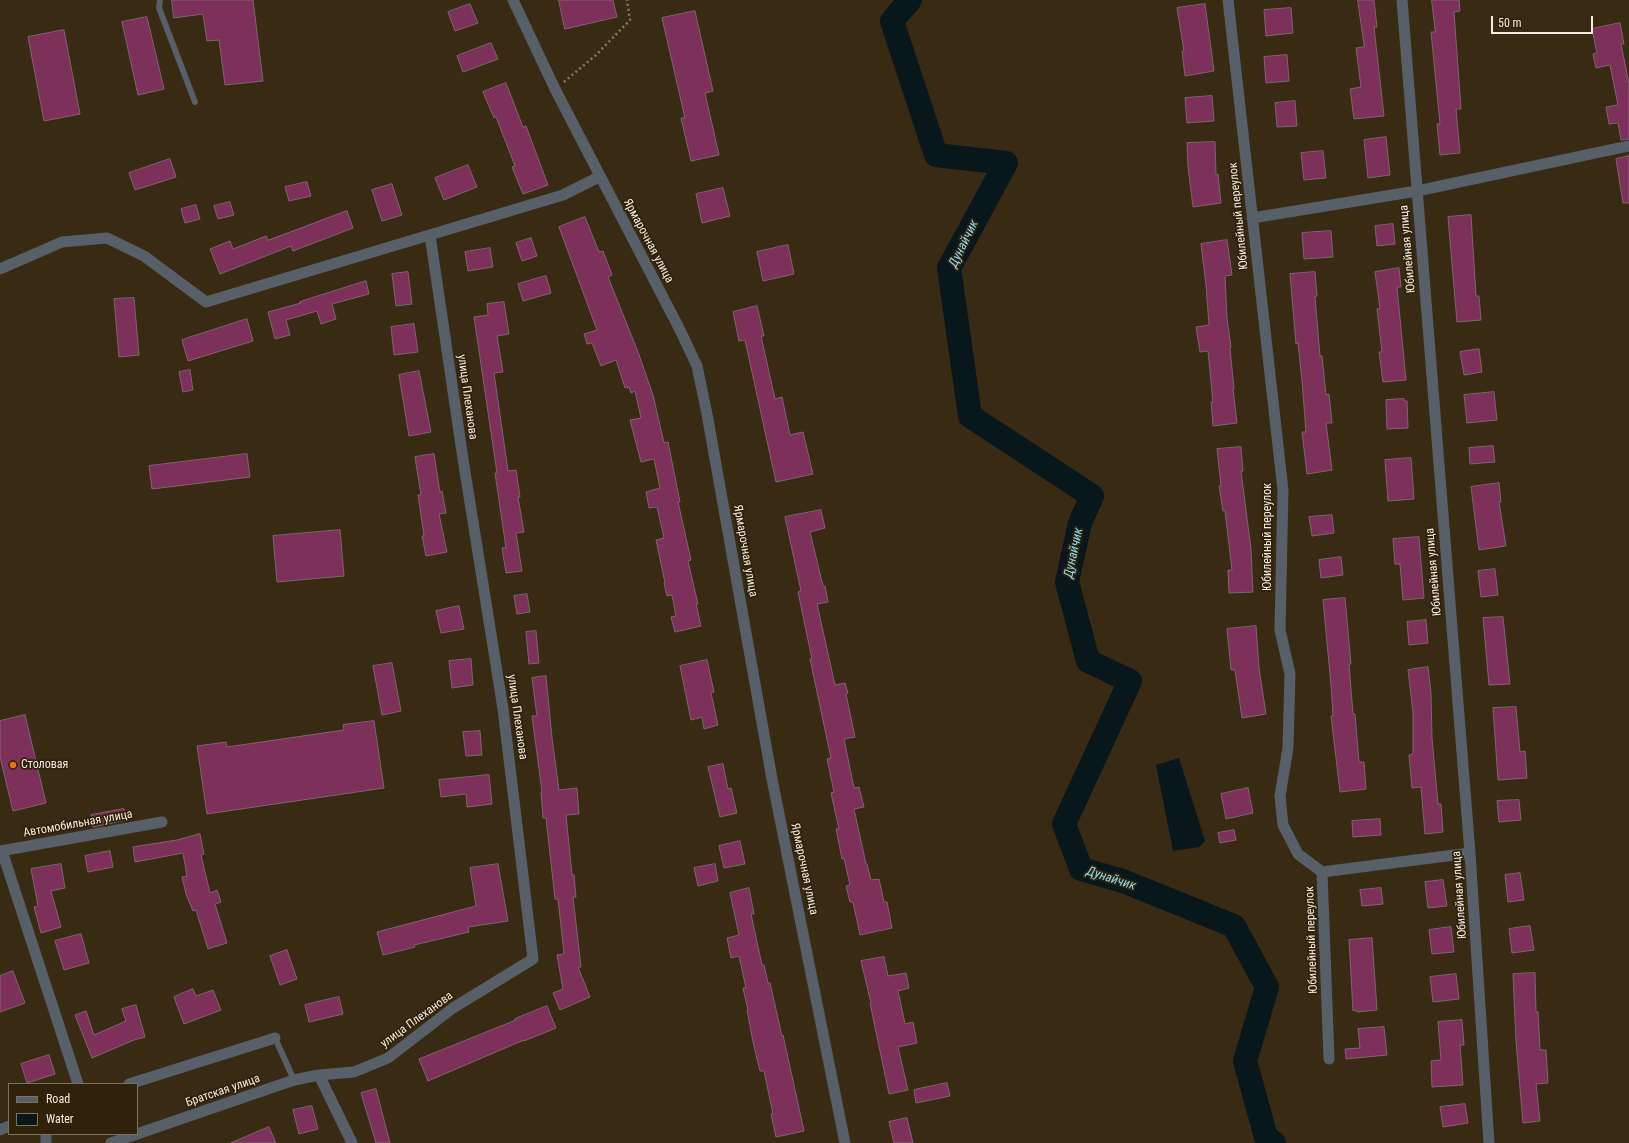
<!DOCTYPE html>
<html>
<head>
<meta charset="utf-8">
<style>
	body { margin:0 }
	#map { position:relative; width:1629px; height:1143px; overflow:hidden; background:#392a14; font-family:"Roboto Condensed",sans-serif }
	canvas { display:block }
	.legend { position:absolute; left:8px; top:1083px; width:130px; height:52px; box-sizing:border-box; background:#2f210a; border:1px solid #7e725f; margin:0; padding:5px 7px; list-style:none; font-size:12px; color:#f5ebde }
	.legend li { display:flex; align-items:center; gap:8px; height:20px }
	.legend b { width:20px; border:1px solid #7e725f }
	.scale { position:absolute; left:1491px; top:16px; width:102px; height:18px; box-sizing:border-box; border:2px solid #f5ebde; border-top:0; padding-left:5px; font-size:12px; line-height:14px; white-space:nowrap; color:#f5ebde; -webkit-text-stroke:3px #2f210a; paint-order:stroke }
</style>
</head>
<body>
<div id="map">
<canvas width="1629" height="1143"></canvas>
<ul class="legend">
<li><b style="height:5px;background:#576069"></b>Road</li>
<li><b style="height:11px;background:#08171c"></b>Water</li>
</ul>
<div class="scale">50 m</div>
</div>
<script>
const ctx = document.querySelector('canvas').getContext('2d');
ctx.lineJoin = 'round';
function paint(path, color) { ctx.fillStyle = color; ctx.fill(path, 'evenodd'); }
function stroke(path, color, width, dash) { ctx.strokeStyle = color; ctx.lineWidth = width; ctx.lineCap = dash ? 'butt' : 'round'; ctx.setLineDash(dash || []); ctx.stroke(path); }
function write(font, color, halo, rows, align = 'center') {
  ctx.font = font + ' "Roboto Condensed",sans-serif'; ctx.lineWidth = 3.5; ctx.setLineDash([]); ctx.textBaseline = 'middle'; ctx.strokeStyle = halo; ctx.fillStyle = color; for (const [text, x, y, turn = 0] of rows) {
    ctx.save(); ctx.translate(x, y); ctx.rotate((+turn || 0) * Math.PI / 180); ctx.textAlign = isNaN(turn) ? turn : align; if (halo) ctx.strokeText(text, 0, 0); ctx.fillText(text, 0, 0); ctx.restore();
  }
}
const water = new Path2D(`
	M1179,758l26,83 -6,6 -26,4 -17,-86z`);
const river = new Path2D(`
	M910,0l-18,21 44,134 70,8 -57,105 21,148 122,80 -12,27 -13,59 21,79 42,20 -66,143 17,45 42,12 111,45 33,61 -22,74 21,76 8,6`);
const building = new Path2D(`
	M172,0h81l10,81 -38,4 -6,-45 -12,1 -4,-27 -29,4z
	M559,0h54l4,17 -52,12z
	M1358,0h16l3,27h-3l10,89 -30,3 -4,-30 11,-2 -5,-39 8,-1z
	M1432,0h27l1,11 -6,1 7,97h-5l4,44 -20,2 -3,-31h3l-9,-92h4z
	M470,4l8,19 -23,8 -7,-19z
	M1205,4l9,67 -29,5 -3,-25h2l-7,-43z
	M1291,8l2,25 -27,3 -2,-26z
	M695,11l18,80 -8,2 14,62 -28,6 -10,-43h4l-23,-100z
	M147,17l17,72 -26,6 -16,-73z
	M1620,23l4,21h-3l8,40v55l-8,1 -3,-17 -9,1 -3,-17 12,-2 -8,-40 -14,3 -3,-14 4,-1 -5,-24z
	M64,30l16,84 -36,7 -16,-84z
	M491,43l7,16 -35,13 -6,-16z
	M1287,55l2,26 -23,2 -2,-26z
	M506,83l17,44 3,-1 22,59 -25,9 -11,-27 3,-1 -19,-49 -2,1 -11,-26z
	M1212,96l2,25 -27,2 -2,-25z
	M1295,101l2,25 -20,1 -2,-24z
	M1386,137l4,38 -22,3 -4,-38z
	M1215,142l1,33 2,-1 3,29 -28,4 -5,-40 -1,-24z
	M1323,151l3,27 -22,2 -3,-27z
	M1629,156v47h-6l-7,-44z
	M170,159l6,18 -41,13 -6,-17z
	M468,165l9,22 -33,13 -9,-22z
	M307,182l4,14 -22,5 -4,-14z
	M392,184l10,31 -20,6 -10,-31z
	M723,188l7,28 -28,7 -6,-29z
	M230,202l4,13 -16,4 -4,-13z
	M196,205l4,14 -15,4 -4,-14z
	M347,211l6,17 -60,23 -2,-5 -71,28 -10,-25 20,-8 3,8 33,-13 2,4z
	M1471,215l5,81h3l2,24 -24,2 -9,-105z
	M585,217l14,35 4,-1 9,24 -4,2 30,75 15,43 11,48 4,-1 12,60h-2l13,58 -3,1 10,43h-2l5,22 -26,6 -4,-15 5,-1 -4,-21 -5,1 -3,-13h1l-9,-43 8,-2 -7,-31 -8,1 -3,-16 14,-4 -6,-29 -13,3 -11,-42 11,-2 -6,-27 -4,2 -2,-6 -4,1 -9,-28 -15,6 -9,-23 -5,1 -3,-10 13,-4 -38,-103z
	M1393,224l2,20 -18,2 -2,-20z
	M1331,231l2,26 -29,2 -2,-26z
	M531,238l6,18 -15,5 -6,-18z
	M1227,240l5,35 -7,1 2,43 4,28 -1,1 4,41h-1l4,34 -24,3 -2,-24h2l-5,-51 -8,1 -4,-25 13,-2 -3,-40 -5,-41z
	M788,245l6,29 -31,7 -6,-29z
	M490,248l3,19 -25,4 -3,-19z
	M1399,268l2,19h-4l9,93 -23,2 -4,-30h3l-5,-43 3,-1 -5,-36z
	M408,272l4,32 -16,2 -4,-32z
	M1315,272l2,24 -2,1 5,59h2l4,39 3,-1 3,29h-6l6,47 -25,4 -5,-42h4l-4,-51 -4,-38 -2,1 -6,-70z
	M546,276l5,17 -28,8 -5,-17z
	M366,281l3,13 -37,10 4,15 -15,5 -4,-13 -31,9 4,15 -15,4 -7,-27 33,-9 -1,-1z
	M134,298l5,57 -20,2 -5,-58z
	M504,302l5,32 -12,2 6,36 -9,1 14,98 8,-1 4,27h-2l6,35 -8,1 6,38 -16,2 -4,-25h4l-11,-75h2l-23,-156 14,-2 -1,-11z
	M757,306l7,30h-3l14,63 7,-2 8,38 13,-3 10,42 -37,8 -31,-142 -6,1 -6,-29z
	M247,319l6,22 -65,20 -6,-21z
	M414,324l4,28 -24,3 -3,-28z
	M1479,349l3,23 -18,3 -4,-23z
	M190,370l3,20 -10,2 -4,-20z
	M419,371l12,61 -22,4 -10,-61z
	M1494,392l3,28 -30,3 -3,-28z
	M1404,399v2h3l1,27 -21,1 -1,-29z
	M1493,446l2,16 -25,2 -1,-16z
	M1241,447l2,24h-2l10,78 2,43 -24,1 -1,-23h4l-7,-59h-2l-4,-25h2l-4,-37z
	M247,454l3,23 -98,12 -3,-23z
	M434,454l6,38 2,-1 4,22 -7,1 8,38 -21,4 -4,-20h2l-6,-41h3l-6,-38z
	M1411,458l3,41 -26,2 -3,-41z
	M1499,483l2,19h-2l7,44 -27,4 -8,-63z
	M821,510l4,18 -15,4 13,54h2l3,16 -11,2 18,81 10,-2 3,10 -2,1 9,43 -11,2 10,49 5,-1 5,20 -10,2 12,55h1l4,16 8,-1 5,23h3l5,26 -32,7 -7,-33h-3l-4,-16 4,-1 -6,-27 -2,1 -6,-30h3l-8,-36 3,-1 -7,-33 4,-1 -21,-99h2l-14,-67 3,-1 -16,-74z
	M1332,515l2,18 -22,3 -3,-19z
	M340,530l4,46 -67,6 -4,-46z
	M1419,537l5,61 -21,2 -3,-36h-5l-2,-25z
	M1341,557l2,18 -22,3 -2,-18z
	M1495,569l3,26 -17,2 -3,-26z
	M527,594l3,18 -13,2 -3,-18z
	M1345,598l6,66h-2l4,50h2l4,48h5l2,27 -26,3 -9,-76h2l-2,-31 -8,-85z
	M459,606l5,23 -23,4 -5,-22z
	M1503,617l7,67 -21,1 -6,-67z
	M1426,620l2,23 -19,2 -2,-23z
	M1256,626l3,42 7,46 -24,4 -7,-48h-4l-4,-41z
	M536,631l3,32 -10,1 -3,-32z
	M471,659l2,26 -21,3 -3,-27z
	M707,660l7,32 -3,1 7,32 -14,4 -2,-12 -11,3 -11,-54z
	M392,663l9,48 -19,4 -9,-49z
	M1428,667l3,26 1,45 6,66h3l2,28 -18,2 -4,-47 -9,1 -3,-33 4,-1v-42l-5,-42z
	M546,676l6,62 7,52 18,-2 2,26 -13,1 6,60h2l2,22h-3l8,70h-3l12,30 -30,13 -7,-17 10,-4 -6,-34 7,-1 -6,-55h-3l-9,-81h-3l-2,-26h1l-10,-76h5l-5,-38z
	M1516,707l4,45 5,-1 2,27 -29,2 -5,-72z
	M25,715l21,88 -33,8 -13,-54v-36z
	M374,721l10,67 -177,26 -10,-68 29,-4 1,5 117,-17 -1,-5z
	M480,731l2,24 -16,1 -3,-24z
	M723,764l5,25 3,-1 6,25 -17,4 -12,-50z
	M489,775l3,29 -25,3 -1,-13 -25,3 -2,-17z
	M1248,788l5,25 -27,6 -5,-25z
	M1519,800l2,20 -22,2 -2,-21z
	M124,809l2,11 -33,7 -2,-12z
	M1380,819l1,16 -28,2 -1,-16z
	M1234,830l2,10 -16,3 -2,-10z
	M200,834l4,20 -3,1 9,38 7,-3 4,12 -6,2 12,39 -19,6 -12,-39 -3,1 -7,-17 -4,-17 5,-1 -4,-23 -48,9 -2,-15 44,-7z
	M740,841l5,23 -21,4 -5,-22z
	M110,851l3,16 -25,5 -3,-16z
	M61,864l4,24 -14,3 10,36 -20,6 -7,-26 4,-1 -7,-37z
	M498,864l10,57 -40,6 1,5 -55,13 1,2 -32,8 -6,-23 99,-26 -6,-38z
	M715,864l3,17 -20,5 -4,-18z
	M1520,873l4,27 -16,2 -3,-27z
	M1443,880l4,26 -19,2 -3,-26z
	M749,888l5,26h-3l11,51h2l4,18h2l12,53 1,-1 21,96 -28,6 -5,-23h2l-9,-43h-4l-7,-29 -6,-32h1l-5,-22h3l-7,-32 -8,2 -4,-20 12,-3 -9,-42z
	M1381,888l2,16 -21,2 -2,-16z
	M1530,926l4,24 -22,3 -3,-24z
	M1451,927l3,25 -22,2 -3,-24z
	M81,934l8,29 -25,7 -9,-29z
	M1372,938l5,72 -20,2 -1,-2 -3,1 -4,-71z
	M287,950l10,29 -17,6 -10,-29z
	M884,957l4,19 18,-3 3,15 -11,3 7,33 8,-2 4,21 -19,4 10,43 -19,4 -19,-91h1l-10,-42z
	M13,971l12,32 -25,9v-36z
	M1535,973l1,39h2l2,38h6l2,33 -12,1 4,37 -17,2 -7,-82 -3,-67z
	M1456,974l3,25 -26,3 -3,-25z
	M193,989l3,7 17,-6 8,20 -37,14 -10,-27z
	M339,997l4,17 -34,8 -4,-17z
	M136,1005l9,32 -11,3 -42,18 -17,-43 11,-4 8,24 32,-14 -4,-12z
	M547,1006l9,22 -32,13v-1l-96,41 -9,-22 97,-39 -1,-1z
	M1462,1020l2,25h-4l3,40 -31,2 -1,-26 10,-1 -3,-38z
	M1384,1027l3,28 -41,4 -1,-10 15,-1 -2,-19z
	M49,1055l6,19 -28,9 -6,-19z
	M947,1083l3,13 -34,7 -2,-13z
	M376,1089l14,54h-14l-15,-50z
	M1465,1104l3,19 -25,4 -3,-20z
	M312,1106l6,23 -19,5 -6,-24z
	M907,1118l6,25h-19l-5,-21z
	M269,1127l7,16h-45z`);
const path = new Path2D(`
	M564,82l32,-27 34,-35 -3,-20`);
const service = new Path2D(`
	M160,0l-1,8 36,94
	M275,1038l19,42`);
const minor = new Path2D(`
	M513,0l42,89 125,241 17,36 10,48 65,365 73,364
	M1228,0l55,490 -3,140 10,44 -2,74 -8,48 3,29 15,29 24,18 7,187
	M1402,0l68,853 19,290
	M1252,218l165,-27 212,-45
	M0,269l62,-27 45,-4 37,18 62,46 357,-107 36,-18
	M0,851l162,-29
	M2,851l76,233
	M1322,872l148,-19
	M319,1075l33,68
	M129,1084l146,-46
	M0,1130l9,-4
	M46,1134v9
	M137,1134l157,-54 25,-5 35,-3 34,-14 65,-50 80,-49 -30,-250 -40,-250 -33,-224
	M111,1143l26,-9`);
const markers = [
	[13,765,4,"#e8710a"]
];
const streetNames = [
	["Юбилейный переулок",1239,216,-96],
	["Ярмарочная улица",648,241,62],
	["Юбилейная улица",1408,249,-95],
	["улица Плеханова",467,397,82],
	["Юбилейный переулок",1268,537,-90],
	["Ярмарочная улица",745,551,80],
	["Юбилейная улица",1434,572,-95],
	["улица Плеханова",517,717,82],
	["Автомобильная улица",78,824,-10],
	["Ярмарочная улица",804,869,78],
	["Юбилейная улица",1460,895,-94],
	["Юбилейный переулок",1312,940,-92],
	["улица Плеханова",417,1020,-36],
	["Братская улица",223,1091,-19]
];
const poiNames = [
	["Столовая",21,765]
];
const waterNames = [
	["Дунайчик",964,244,-64],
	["Дунайчик",1074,553,-78],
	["Дунайчик",1111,879,18]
];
paint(water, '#08171c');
stroke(river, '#08171c', 24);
paint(building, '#7d315a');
stroke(building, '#816471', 1);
stroke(path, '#877a68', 2.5, [2, 3]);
stroke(service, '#576069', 6);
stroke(minor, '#576069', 11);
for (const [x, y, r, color] of markers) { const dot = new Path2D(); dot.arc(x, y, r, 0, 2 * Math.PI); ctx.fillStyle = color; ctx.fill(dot); stroke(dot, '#2f210a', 1.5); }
write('12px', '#f5ebde', '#2f210a', streetNames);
write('12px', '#f5ebde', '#2f210a', poiNames, 'left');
write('italic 13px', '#89dcf6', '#2f210a', waterNames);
</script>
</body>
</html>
